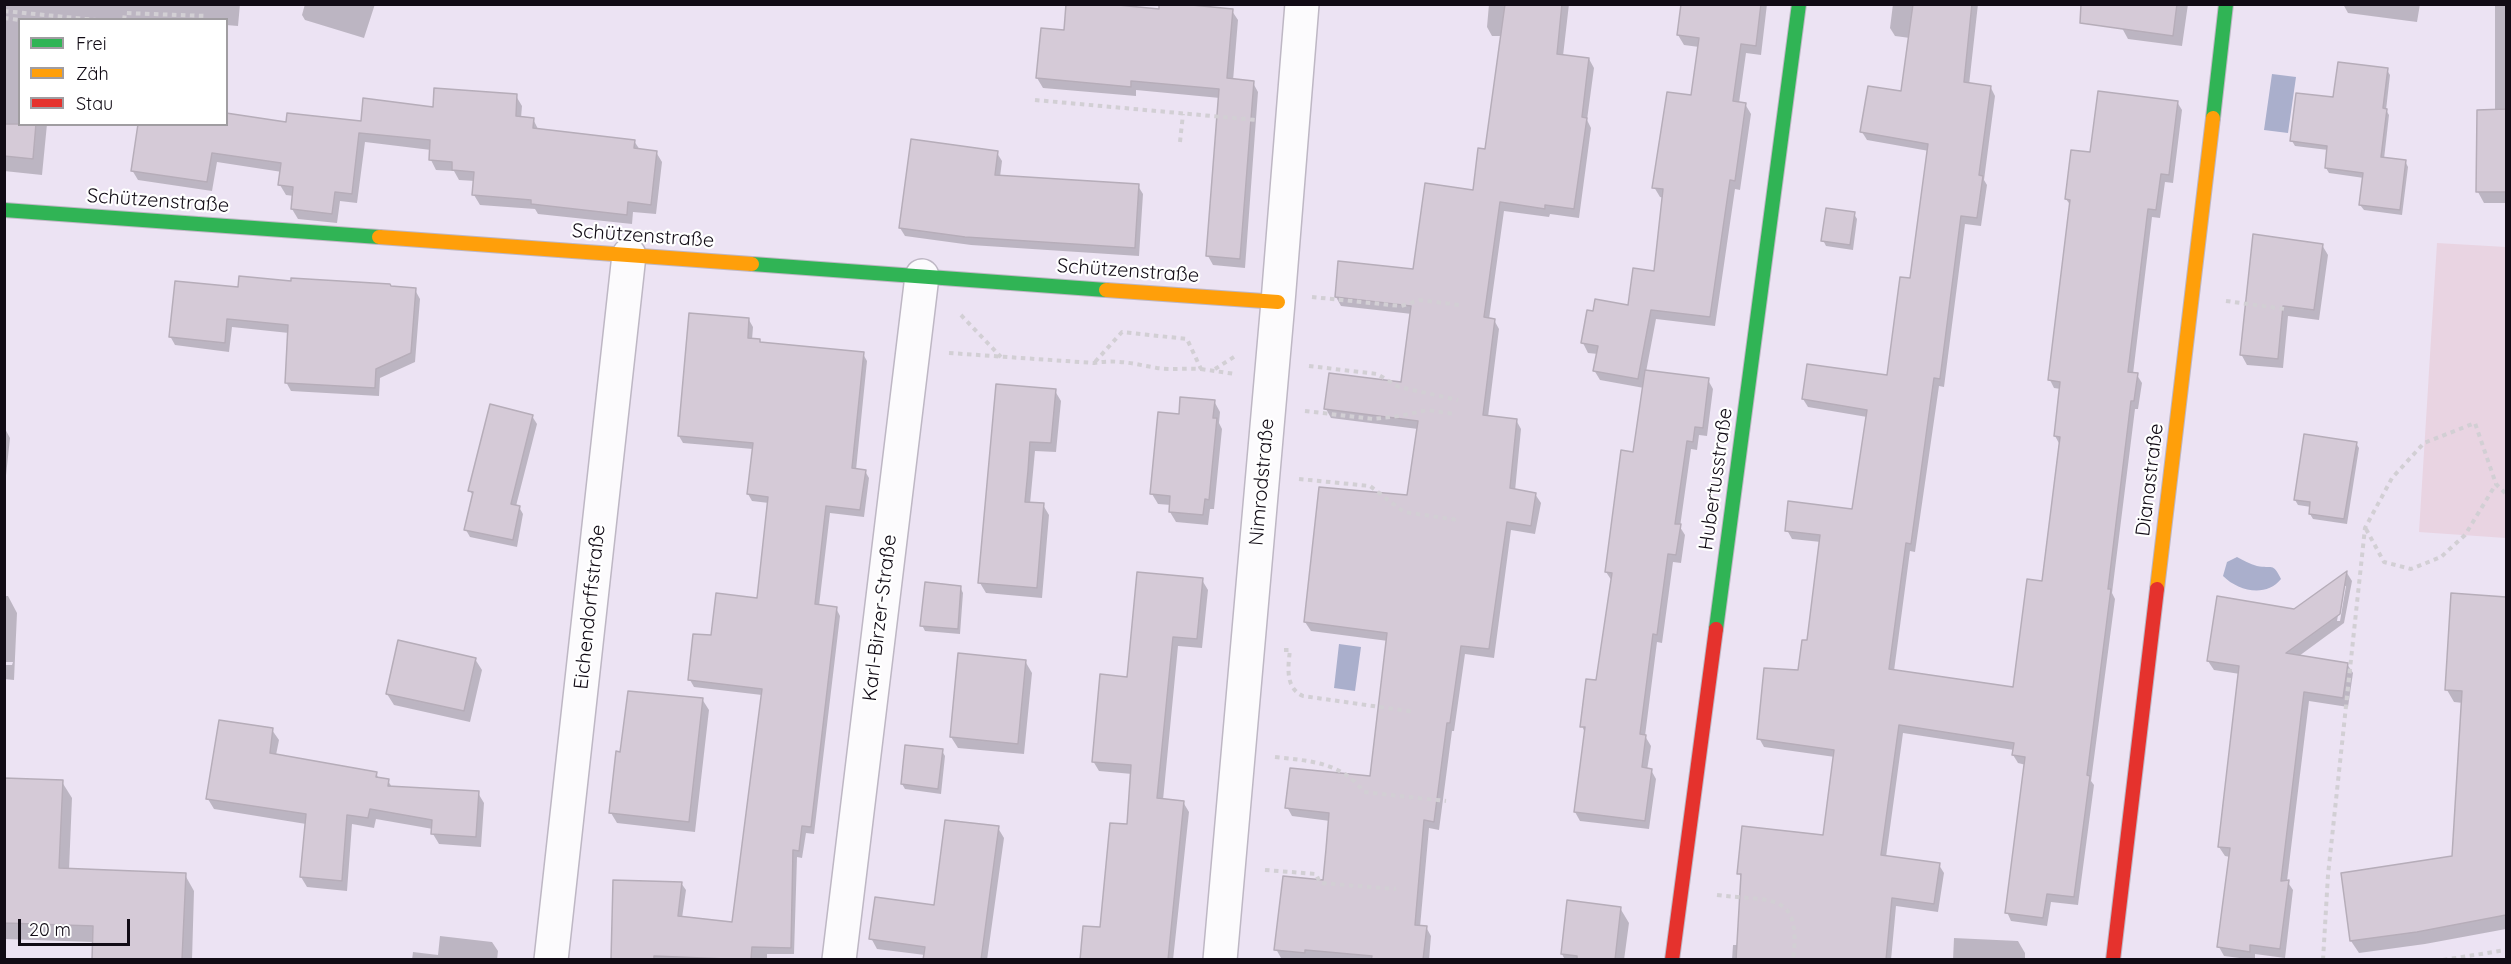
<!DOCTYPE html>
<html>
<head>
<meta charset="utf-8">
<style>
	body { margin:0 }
	#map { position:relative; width:2511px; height:964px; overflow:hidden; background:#ece3f3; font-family:Quicksand,sans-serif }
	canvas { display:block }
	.frame { position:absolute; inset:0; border:6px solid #110b15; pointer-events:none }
	.legend { position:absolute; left:18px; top:18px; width:210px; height:108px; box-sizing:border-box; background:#fff; border:2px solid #a09da1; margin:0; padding:8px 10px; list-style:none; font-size:18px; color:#110b15 }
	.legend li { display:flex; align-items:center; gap:12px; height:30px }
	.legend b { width:30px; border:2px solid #a09da1 }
	.scale { position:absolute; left:18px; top:919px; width:112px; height:27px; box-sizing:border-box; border:3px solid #110b15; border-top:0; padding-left:8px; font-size:18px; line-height:21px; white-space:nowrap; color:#110b15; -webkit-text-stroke:4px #fff; paint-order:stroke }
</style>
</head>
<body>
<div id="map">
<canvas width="2511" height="964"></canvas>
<div class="frame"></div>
<ul class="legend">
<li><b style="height:8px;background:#30b455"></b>Frei</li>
<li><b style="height:8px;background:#ff9f0a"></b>Zäh</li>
<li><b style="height:8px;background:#e5322d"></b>Stau</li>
</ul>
<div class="scale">20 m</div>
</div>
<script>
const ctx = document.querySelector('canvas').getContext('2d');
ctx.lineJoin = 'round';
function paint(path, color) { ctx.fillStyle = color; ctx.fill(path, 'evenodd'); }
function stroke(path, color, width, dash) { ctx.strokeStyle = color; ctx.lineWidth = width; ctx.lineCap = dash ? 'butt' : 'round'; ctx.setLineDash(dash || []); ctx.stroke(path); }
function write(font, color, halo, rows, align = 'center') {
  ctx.font = font + ' Quicksand,sans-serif'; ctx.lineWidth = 4.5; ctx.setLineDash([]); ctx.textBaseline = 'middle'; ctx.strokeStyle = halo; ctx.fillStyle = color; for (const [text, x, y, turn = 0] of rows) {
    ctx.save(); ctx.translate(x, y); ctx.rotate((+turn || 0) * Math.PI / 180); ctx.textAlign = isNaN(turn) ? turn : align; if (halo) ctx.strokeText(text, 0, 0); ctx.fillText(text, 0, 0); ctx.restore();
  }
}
const green = new Path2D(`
	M2437,243l69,4v291l-87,-6z`);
const water = new Path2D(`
	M2272,74l24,3 -8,56 -24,-3z
	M2237,557c6,3 13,7 20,9 15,3 16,-4 24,13 -15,19 -43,12 -58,-3l4,-14z
	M1339,644l22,3 -6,44 -21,-3z`);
const shadow = new Path2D(`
	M4,4h236l-2,22 -12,-1v-5h-206v104h27l-5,51 -38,-4z
	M305,4h70l-11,34 -59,-18 -3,-5z
	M1489,4h80l-6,52 26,3 5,9 -7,52 4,8 -12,90 -29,-4 -1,3 -45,-6 -15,108 5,1 5,9 -11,88 28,3 5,9 -6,62 20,3 6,9 -6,31 -24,-4 -17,128 -29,-4 -11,77h-2l-13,99 -10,-2 -9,99h6l5,9 -2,24 -148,-2 -5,-9 49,-68 5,-60 -38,-5 -5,-9 84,-29 17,-137 -77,-10 -6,-9 103,-125 10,-68 -87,-11 -5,-9 77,-25 9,-70 -71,-8 -5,-9 78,-26 60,-80 12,-40 16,-115h-10l-5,-9z
	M1682,4h85l-6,51 -15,-2 -7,50 6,1 6,10 -11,76 -5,-1 -20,137 -59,-7 -10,53 62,8 5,9 -6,47 -8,-1 -2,15 -6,-1 -11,78 5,8 -4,28 -8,-1 -11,81 -5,-1 -12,94 6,10 -4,24h4l5,9 -7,50 -69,-8 -5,-9 10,-79 -3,-7 15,-44 15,-101 -6,-9 28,-119 10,-65 -44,-8 -6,-10 4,-16 -10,-1 -5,-10 46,-36 26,-35 9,-74 -4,-1 -6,-10 38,-90 7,-50 -15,-2 -6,-10z
	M1893,4h85l-9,81 22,3 4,8 -11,84 3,5 -6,41 -16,-2 -21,163 -5,-1 -24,166 -5,-1 -16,120 121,17 28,-106 17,-137 -5,-9 6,-47 -7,-1 -4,-8 21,-174 -5,-7 26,-45 85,-52 5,8 -9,73 -8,-1 -5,36 -8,-1 -19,157 4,1 5,8 -4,26h-3l-23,184 3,6 -24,182 3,4 -16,120 -27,-3 -4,24 -36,-5 -4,-9 19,-147 -8,-2 -5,-8 1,-5 -111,-17 -17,124 53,8 5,8 -6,39 -42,-6 -5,54h-159l1,-15h5l4,-65 -3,-7 85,-37 11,-79 -71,-10 -5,-9 41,-66 8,-30 13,-100 -29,-3 -5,-9 67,-20 13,-93 -59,-10 -5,-8 85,-22 23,-97 18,-129 -62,-11 -5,-8 40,-39 8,-55 -15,-2 -5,-8z
	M2125,4h63l-6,42 -54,-7 -6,-11z
	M2343,4h77l-3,18 -69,-9z
	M2495,4h11v199h-22l-6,-11 17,-81z
	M1232,11l6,9 -5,61 20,2 5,9 -13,176 -32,-3 -5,-9 12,-158 -84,-8v6l-93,-8 -6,-10 28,-47z
	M2387,70l3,5 -4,35 3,5 -5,44 21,2 3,6 -6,48 -38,-5 -4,-5 4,-27 -35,-5 -3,-5 2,-18 -33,-4 -3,-5 43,-42z
	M516,96l6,10 -1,12 12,1 5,10 96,12 6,9 16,2 6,10 -6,52 -23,-2 -1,12 -94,-10 -3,-5 -55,-4 -6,-10 1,-14 -16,-1 -5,-9 -18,-1 -5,-10v-10l-66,-8 -8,61 -17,-2 -3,22 -39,-4 -6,-10 2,-13 -8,-1 -6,-10 2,-13 -65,-10 -5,29 -74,-11 -6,-10 155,-46 75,-1z
	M997,153l5,8 -2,16 138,9 5,8 -4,62 -168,-11 -66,-9 -5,-8z
	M1854,214l3,5 -4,31 -27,-4 -3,-6z
	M2322,245l6,10 -9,65 -31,-4 -5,52 -36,-3 -6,-11z
	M293,283l122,7 5,9 -5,63 -35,16 -1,18 -88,-5 -5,-9 3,-49 -57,-6 -3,25 -54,-7 -5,-9 69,-47z
	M749,320l4,7 -1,13 7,1 2,2 102,11 4,7 -11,109 9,1 4,7 -5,39 -34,-4 -11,93 17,2 4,8 -26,218 -8,-1 -4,25 -5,-1 -3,97h-27v6h-155l69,-77 5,7 -4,28 51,6 29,-229 -68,-8 -4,-7 23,-43 45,-38 11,-96 -17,-2 -4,-7 5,-45 -70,-6 -4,-7z
	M997,386l58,5 6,10 -5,51 -21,-1 -5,53 13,1 6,10 -7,83 -56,-5 -6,-10z
	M1214,401l6,11 -1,11 3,6 -8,80h-4l-2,16 -32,-3 -6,-10 1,-7 -13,-1 -6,-10z
	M532,416l5,8 -21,82 3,1 4,7 -6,33 -47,-10 -4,-7 8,-33 -4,-6z
	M4,427l6,11 -6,56z
	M2356,443l3,5 -12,76 -34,-5 -3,-5 1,-7 -13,-2 -3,-5z
	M2347,573l5,8 -8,42 -45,33 48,8 6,9 -5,34 -39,-6 -22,180 6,9 -8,68 -30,-4v6l-31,-4 -5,-9 11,-90 -5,-1 -6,-9 21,-173 -26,-4 -6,-9 86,-51zM2343,586h3l-6,35h-3z
	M1202,580l6,10 -6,58 -24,-2 -15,154 20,2 6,10 -16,148h-92l21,-31 26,-103 4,-52 -33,-3 -6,-10 36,-83z
	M960,587l3,6 -3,41 -35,-3 -3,-6z
	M2453,595l53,3v331l-81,15 -66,9 -8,-12 102,-84 10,-154 -9,-1 -7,-12z
	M4,596h4l9,17 -3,67 -10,-1v-14h8l1,-3h-9z
	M475,659l7,11 -12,52 -76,-17 -7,-11z
	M1025,661l7,12 -8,81 -66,-6 -7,-11z
	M702,699l7,11 -14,122 -78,-9 -6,-10 10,-60z
	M272,730l7,10 -3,15 100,18 3,6 9,2 4,6 86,6 6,10 -3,44 -42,-3 -6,-10v-5l-57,-10 -2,9 -22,-4 -5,67 -40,-4 -6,-10 5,-53 -92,-15 -6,-10z
	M942,751l3,5 -4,38 -36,-5 -3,-5z
	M4,780l58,2 10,16 -3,72 116,5 9,16 -2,69h-99l1,-18 -90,-3z
	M998,828l6,10 -17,122h-63l1,-5 -48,-6 -6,-11 64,-31z
	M1620,908l9,15 -5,37h-59l-3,-6z
	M440,936l52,6 6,9 -1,9h-85l1,-8 25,3z
	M1954,938l64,3 7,12v7h-72z`);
const building = new Path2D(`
	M1066,4h42l51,5v-5h22l52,5 -6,69 27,3 -14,178 -34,-3 13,-167 -88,-8v6l-95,-9 5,-50 23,2z
	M1505,4h57l-5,50 32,4 -7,59 5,1 -13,91 -29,-4v4l-45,-7 -16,115 11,2 -12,96 34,4 -7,69 26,5 -5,33 -24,-4 -18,127 -28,-3 -11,77h-3l-13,99 -10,-2 -9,105 12,1 -4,34h-52l1,-4 -67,-6v3l-31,-3 9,-74 40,4 3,-31 3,-36 -44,-5 5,-40 80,8 17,-143 -83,-11 15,-135 88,8 11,-74 -94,-12 5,-36 72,9 10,-76 -76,-9 3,-36 75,8 12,-86 48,7 5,-42 7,1z
	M1681,4h80l-5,42 -15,-2 -8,57 13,2 -11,78 -5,-1 -20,137 -59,-7 -13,69 -45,-8 5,-25 -17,-3 6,-33 6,1 2,-12 33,6 5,-37 21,3 9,-82 -11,-1 15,-96 24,3 8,-57 -22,-3z
	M1913,4h59l-8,78 27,4 -12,89 4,1 -6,42 -16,-2 -21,163 -6,-1 -23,166 -5,-1 -17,126 124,18 14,-108 15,2 18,-144 -6,-1 6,-54 -12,-2 22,-180 -5,-1 6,-49 19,2 8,-61 80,10 -9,74 -8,-1 -5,36 -8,-1 -20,163 10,1 -4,28h-3l-23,188h3l-24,186 3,1 -16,121 -27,-3 -4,24 -38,-5 20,-156 -13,-2 2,-12 -115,-18 -18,130 59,8 -6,41 -42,-6 -6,62h-150l5,-86h-4l5,-48 81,9 11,-85 -77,-11 7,-71 34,2 4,-30h5l13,-105 -35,-4 3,-30 64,8 15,-99 -65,-11 5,-35 80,11 13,-98 10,1 18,-134 -68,-12 8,-46 33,5z
	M2081,4h96l-4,32 -93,-13z
	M2338,62l50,6 -5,40 4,1 -6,48 25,3 -6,50 -41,-5 4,-32 -38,-5 2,-22 -37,-5 6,-48 37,4z
	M434,88l83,6 -1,22 18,2 -1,10 102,12 -1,8 23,3 -6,54 -23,-3 -1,13 -96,-11v-4l-59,-5 2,-23 -22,-2v-8l-23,-2 1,-20 -71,-7 -7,61 -17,-2 -3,22 -41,-5 2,-22 -15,-2 3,-22 -69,-10 -5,29 -76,-11 7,-47h88v-11l60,9 1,-9 74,8 2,-23 70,9z
	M2506,109v83h-30l1,-82z
	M4,124h32l-3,35 -29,-3z
	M911,139l87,12 -3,24 144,9 -4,64 -170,-11 -66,-9z
	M1826,208l29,4 -5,33 -29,-4z
	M2253,234l70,10 -9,66 -31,-4 -5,53 -38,-4z
	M239,276l52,5v-3l99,6 1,2 25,2 -5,65 -35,16 -1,19 -90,-5 3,-58 -61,-6 -2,24 -56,-6 6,-56 63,6z
	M689,313l60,5 -1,20 12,1v3l104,10 -12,116 14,2 -6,40 -34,-4 -11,98 22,3 -26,220 -9,-1 -3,25 -6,-1 -2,98 -39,-1 -1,13 -97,-4v4h-43l2,-80 69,2 -4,34 54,6 30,-233 -74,-9 5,-46 18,1 5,-42 41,5 11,-101 -21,-3 6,-51 -75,-7z
	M1645,370l64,8 -6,50 -8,-1 -2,15 -6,-1 -12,83h6l-5,31 -8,-1 -11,81 -4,-1 -13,100 6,1 -4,32 10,2 -7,52 -71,-9 11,-85h-5l6,-48 10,1 16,-107 -7,-1 16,-122 12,2z
	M996,384l60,5 -5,54 -21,-1 -2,29 -3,31 19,1 -7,85 -59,-5z
	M1180,397l35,3 -2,18h4l-8,82 -4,-1 -2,16 -34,-3 1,-16 -20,-2 8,-82 21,2z
	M490,404l43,11 -22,89 9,2 -7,34 -49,-10 9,-38 -5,-1z
	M2304,434l53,8 -13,77 -35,-5 1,-12 -16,-2z
	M2347,571l-7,43 -54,39 62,10 -5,35 -39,-6 -23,189 8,-1 -9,69 -30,-4v7l-33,-5 13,-99 -12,-1 21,-181 -32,-5 10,-65 77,13z
	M1137,572l66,6 -6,61 -24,-2 -16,161 27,3 -16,159h-88l3,-34 17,1 10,-104 17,1 4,-59 -39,-3 8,-88 27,3z
	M925,582l36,4 -3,43 -38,-3z
	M2451,593l55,4v318l-89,17 -67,9 -9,-68 111,-17 10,-165 -17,-1z
	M398,640l78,18 -12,53 -78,-17z
	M958,653l68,7 -8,84 -68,-7z
	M628,691l75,7 -14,124 -80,-9 7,-62 4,1z
	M219,720l54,8 -3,25 107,19 -1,5 13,2 -1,7 91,5 -3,46 -45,-3 1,-14 -62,-11 -2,9 -21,-3 -5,66 -42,-4 6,-63 -100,-15z
	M905,745l38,4 -5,40 -37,-5z
	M4,778l59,2 -4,88 127,5 -4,87h-90l1,-34 -89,-3z
	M945,820l54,6 -18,134h-58l2,-13 -56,-8 6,-42 59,8z
	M1567,900l54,7 -6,53h-38v-4l-16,-2z`);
const path = new Path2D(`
	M4,11l92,9
	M4,18l16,2
	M124,20l1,-7 82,3
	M1035,100l221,20
	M1180,142l3,-28
	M1312,297l89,9 19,-6 39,5
	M2226,301l59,8
	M961,315l40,42
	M949,353l145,10c22,-4 41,1 63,5 14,2 30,0 44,1l-14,-30 -65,-7 -28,31
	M1309,366l68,8 22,13 59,13
	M1201,369l34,5
	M1215,369l22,-14
	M1305,411l68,8 27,-3 27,-6 27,4
	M1299,479l71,7 34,26 54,8
	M2366,529l18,33 27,7 30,-12 24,-22 31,-51
	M1284,650h6c-2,17 -5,38 13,46l112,16
	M1275,757c35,4 66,5 89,35l82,9
	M1265,870l51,4 4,9 76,6
	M1717,895c54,7 85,-5 76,65
	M2323,960l5,-85 37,-347 27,-50 32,-35 51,-20 21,61 10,10
	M2443,960l63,-10`);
const street = new Path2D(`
	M551,960l78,-705
	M839,960l83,-684
	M1220,960l58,-658 24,-298`);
const fast = new Path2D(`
	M2213,118l13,-114
	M4,210l375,27
	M752,264l354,26
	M1716,629l83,-625`);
const slow = new Path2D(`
	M379,237l373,27
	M1106,290l172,12
	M2157,589l56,-471`);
const jam = new Path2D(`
	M1672,960l44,-331
	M2113,960l44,-371`);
const streetNames = [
	["Schützenstraße",158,201,4],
	["Schützenstraße",643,236,4],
	["Schützenstraße",1128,271,4],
	["Hubertusstraße",1716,479,-82],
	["Dianastraße",2150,480,-83],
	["Nimrodstraße",1262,482,-85],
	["Eichendorffstraße",590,607,-84],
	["Karl-Birzer-Straße",880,618,-83]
];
paint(green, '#e9d4e2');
paint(water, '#aaafcc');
paint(shadow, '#0003');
paint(building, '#d5cad7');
stroke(building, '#b6adb9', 1.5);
stroke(street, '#beb7c4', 36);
stroke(fast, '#beb7c4', 16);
stroke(slow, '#beb7c4', 16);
stroke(jam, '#beb7c4', 16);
stroke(path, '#d2cfd4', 4, [4.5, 4.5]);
stroke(street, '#fcfbfd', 33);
stroke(fast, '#30b455', 14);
stroke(slow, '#ff9f0a', 14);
stroke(jam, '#e5322d', 14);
write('20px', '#110b15', '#fff', streetNames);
</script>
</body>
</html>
